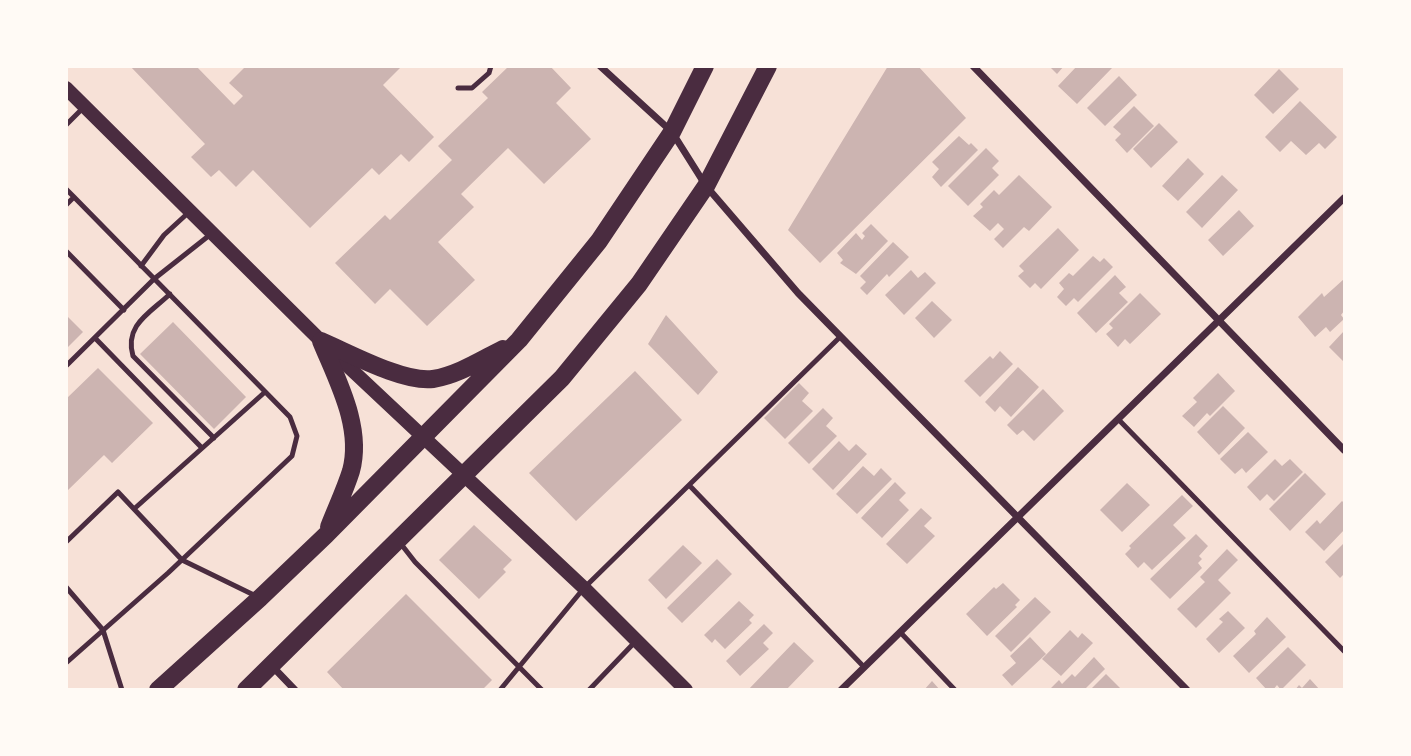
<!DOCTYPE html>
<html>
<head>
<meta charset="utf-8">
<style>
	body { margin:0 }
	#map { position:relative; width:1411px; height:756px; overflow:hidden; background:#f7e1d7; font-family:Lato,sans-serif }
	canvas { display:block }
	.frame { position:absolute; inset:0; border:68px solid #fffaf5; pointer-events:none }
</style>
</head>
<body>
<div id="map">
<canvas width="1411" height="756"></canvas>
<div class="frame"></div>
</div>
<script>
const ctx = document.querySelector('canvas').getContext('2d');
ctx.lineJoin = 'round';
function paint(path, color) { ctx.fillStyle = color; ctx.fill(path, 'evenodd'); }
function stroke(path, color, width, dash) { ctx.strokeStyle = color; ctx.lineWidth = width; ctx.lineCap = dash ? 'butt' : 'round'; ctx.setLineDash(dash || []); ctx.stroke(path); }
const building = new Path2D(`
	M130,66h66l38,39 9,-9 -14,-13 17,-17h156l-19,19 51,52 -25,25 -8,-8 -22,21 -7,-7 -62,60 -57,-58 -17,17 -17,-17 -8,7 -20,-20 14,-13z
	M509,66h41l21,22 -15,15 35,36 -47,45 -36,-36 -47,46 13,13 -36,35 37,38 -48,46 -37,-37 -15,15 -40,-41 50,-48 5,5 62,-60 -14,-14 50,-48 -6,-6z
	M888,66h30l48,52 -146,145 -32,-33z
	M1049,66h15l-7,8z
	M1077,66l35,2 -35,36 -19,-18z
	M1279,69l20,20 -26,25 -19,-19z
	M1119,76l18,19 -32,31 -18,-18z
	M1300,101l37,36 -12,12 -6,-6 -13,12 -15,-14 -11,11 -15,-15z
	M1134,106l20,20 -27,27 -12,-13 6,-6 -8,-7z
	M1159,123l19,19 -27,26 -18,-19z
	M959,136l10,9 2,-2 7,7 -37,37 -9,-10 7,-8 -7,-7z
	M986,148l13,13 -7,7 7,7 -31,31 -20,-20z
	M1188,158l16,16 -26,27 -16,-15z
	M1019,175l33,32 -23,24 -5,-4 -21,21 -9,-9 10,-10 -6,-6 -8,8 -17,-15 10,-9 -3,-3 14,-14 5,5z
	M1222,175l16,15 -36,38 -16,-16z
	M1239,210l15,16 -31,30 -15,-16z
	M871,224l17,17 -32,33 -16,-11 3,-3 -6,-7 19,-20 6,7 3,-4 -3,-3z
	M1058,228l21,22 -38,39 -6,-6 -5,5 -12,-12 6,-5 -5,-5z
	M893,242l16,15 -20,20 -2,-3 -20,21 -7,-7 6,-6 -6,-6z
	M1093,256l7,6 4,-4 9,9 -35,35 -4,-4 -8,8 -9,-9 7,-8 -5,-6 10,-10 4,3z
	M911,270l7,8 7,-6 11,11 -32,32 -19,-20z
	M1115,275l11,12 -7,6 9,9 -32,31 -19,-20z
	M1344,279v32l-3,4 3,4 -14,13 -4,-5 -11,10 -17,-20 24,-24 2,4z
	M1140,293l21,21 -31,30 -5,-5 -7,8 -12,-13 7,-6 -4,-4z
	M932,301l20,19 -18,18 -19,-20z
	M66,315l17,17 -17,17z
	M666,315l52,57 -20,23 -50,-51z
	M173,322l73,75 -32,32 -74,-75z
	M1344,331v31l-15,-15z
	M1000,351l13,13 -33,33 -16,-16 26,-25 3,3z
	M1018,367l21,20 -28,30 -11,-11 -5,6 -10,-10z
	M98,368l55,55 -41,40 -8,-8 -38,37v-93z
	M635,371l47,49 -106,101 -47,-48z
	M1218,373l17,18 -25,25 -3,-3 -13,14 -12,-11 15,-14 -4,-4z
	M799,383l10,10 -7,8 11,10 -28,28 -21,-21z
	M1043,389l21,22 -30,30 -11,-11 -6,5 -10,-10z
	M1223,406l22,22 -26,27 -22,-23z
	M823,408l10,10 -7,8 11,10 -28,28 -21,-21z
	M1248,432l20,20 -22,21 -4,-5 -7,6 -15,-15z
	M839,441l10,10 7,-7 11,10 -34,36 -21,-21z
	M1275,459l7,7 8,-7 13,13 -29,29 -7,-7 -7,7 -13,-14z
	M863,466l11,10 7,-8 11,11 -35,35 -21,-20z
	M1305,473l21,21 -36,37 -21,-22z
	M895,482l11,11 -7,7 10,10 -27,28 -21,-20z
	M1127,483l23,22 -28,27 -22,-22z
	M1182,495l11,11 -20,19 13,13 -34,32 -8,-8 -6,6 -13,-14 6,-6 -2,-2z
	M1342,501l2,2v27l-20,21 -19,-19 12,-12 3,4z
	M921,508l11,10 -8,8 11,10 -28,28 -21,-20z
	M474,525l38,35 -9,9 3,3 -27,27 -40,-39z
	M1196,534l12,12 -9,10 3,3 -4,4 4,5 -32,31 -20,-20z
	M1344,543v31l-4,4 -15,-16z
	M683,545l19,18 -36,36 -18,-19z
	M1227,549l11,11 -20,20 13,13 -35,35 -19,-19 28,-27 -5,-5z
	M717,559l15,15 -50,49 -15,-15z
	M1003,583l17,17 -5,5 2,2 -30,29 -21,-22 28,-27 2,2z
	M406,594l86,86 -10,10h-138l-17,-18z
	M1035,597l16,15 -40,40 -16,-16z
	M739,601l15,14 -5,5 3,3 -27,26 -10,-10 -3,4 -8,-8z
	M1228,611l17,17 -26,25 -13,-14 17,-17 -4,-3z
	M1267,617l19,20 -37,36 -16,-17 23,-22 -2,-3z
	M764,624l9,9 -10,10 6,6 -29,27 -14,-15z
	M1070,630l8,8 4,-5 11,10 -32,33 -19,-17z
	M1030,637l16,17 -34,32 -10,-11 14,-12 -6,-7z
	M794,642l20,19 -28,29h-38z
	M1288,647l18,18 -25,25 -4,-5 -4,5h-6l-11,-12z
	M1094,657l11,12 -21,21h-35l10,-10 3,4 10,-10 3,3z
	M1106,674l16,16h-32z
	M1310,679l10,11h-25l4,-5 3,3z
	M932,681l8,9h-16z`);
const service = new Path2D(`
	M458,88h14l17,-15 2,-7
	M66,125l18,-18
	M66,189l8,8
	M66,205l8,-8 216,220 7,19 -5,20 -124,117 -102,90
	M66,251l58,59
	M141,266l23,-31 24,-22
	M170,294c-20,19 -46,31 -37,62l81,82
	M95,338l107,110
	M66,366l88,-87 57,-45
	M1118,419l226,232
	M689,485l175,182
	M134,509l131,-117
	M66,542l52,-50 64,68 76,37
	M401,544l14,18 127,128
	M66,587l37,43 19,60
	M900,632l55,58
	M500,690l84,-102 256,-251
	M589,690l45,-47`);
const minor = new Path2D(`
	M600,66l72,66 34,54 92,107 389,397
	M973,66l371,384
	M272,666l23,24
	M841,690l503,-492`);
const secondary = new Path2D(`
	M66,88l255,253 263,247 102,102`);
const primary = new Path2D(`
	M321,341c28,12 83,42 112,38 25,-4 48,-19 70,-30
	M321,341c16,39 42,86 30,130 -6,19 -15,38 -22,56
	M158,690l102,-92 66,-63 193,-195 80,-99 73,-109 33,-66
	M246,690l316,-312 77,-94 67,-98 62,-120`);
paint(building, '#ccb4b1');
stroke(service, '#4a2c40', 5);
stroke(minor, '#4a2c40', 7);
stroke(secondary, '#4a2c40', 14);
stroke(primary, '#4a2c40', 18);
</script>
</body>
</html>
